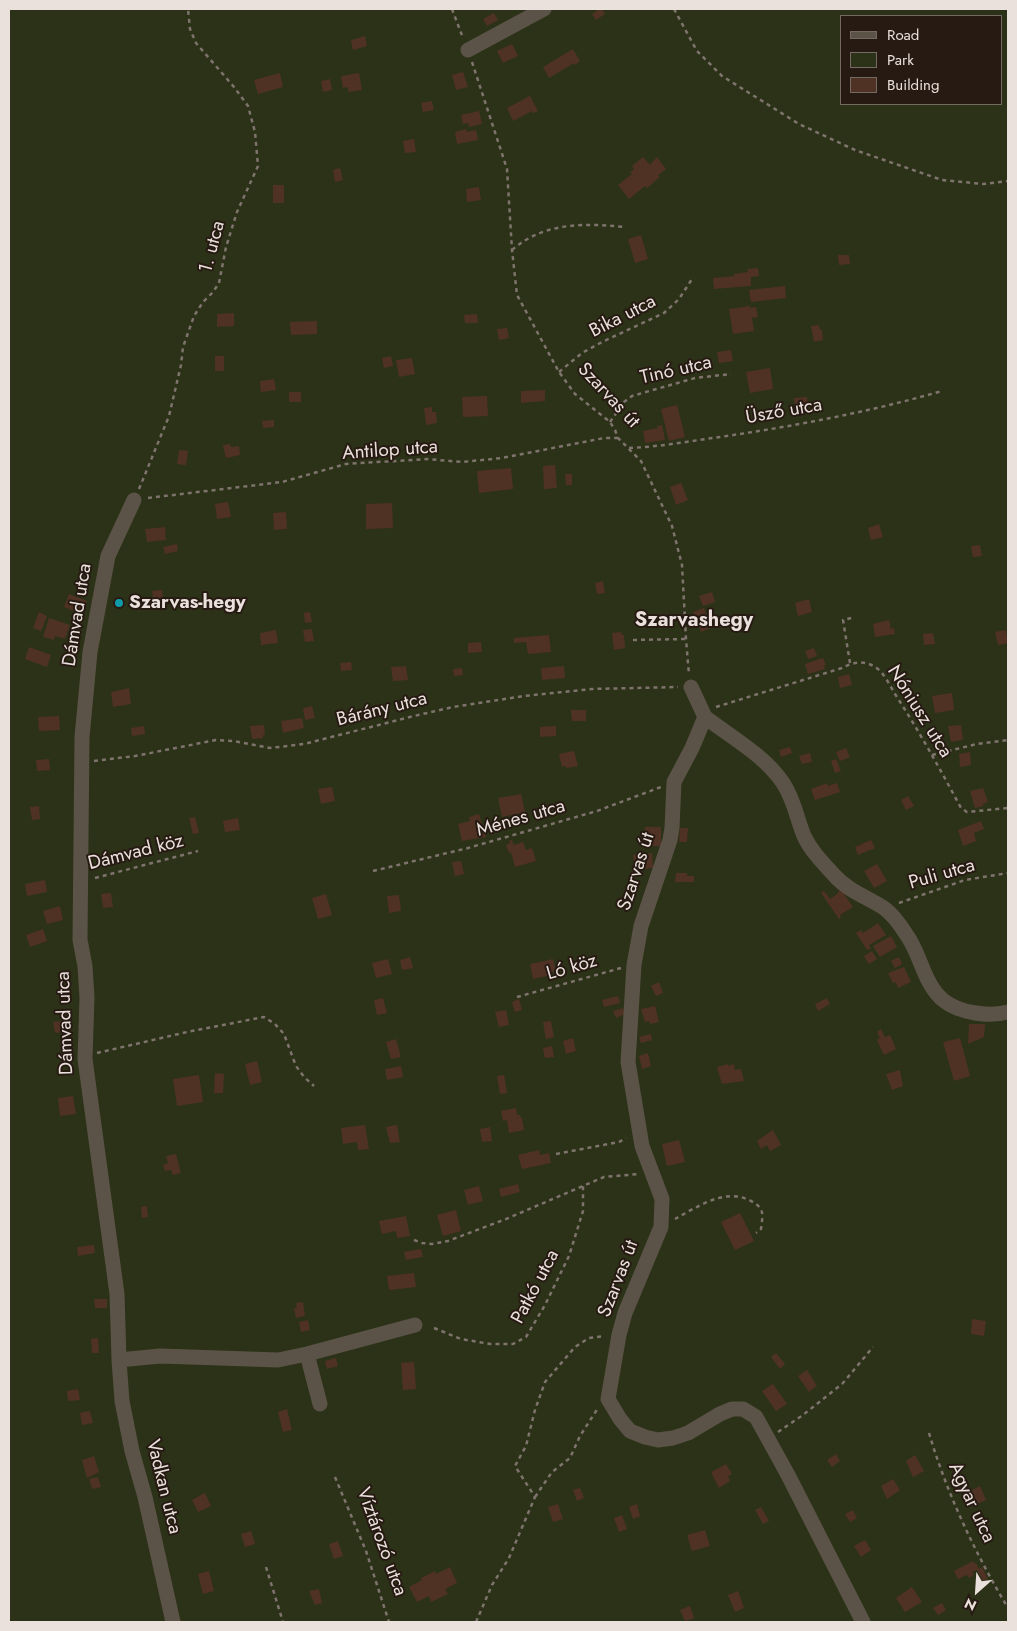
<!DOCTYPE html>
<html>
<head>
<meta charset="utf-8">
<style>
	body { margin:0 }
	#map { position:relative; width:1017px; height:1631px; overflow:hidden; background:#271a13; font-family:Jost,sans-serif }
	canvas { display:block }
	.frame { position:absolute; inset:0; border:10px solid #eae0dc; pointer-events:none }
	.legend { position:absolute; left:840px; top:15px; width:162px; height:90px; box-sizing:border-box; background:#271a13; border:1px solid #756963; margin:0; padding:6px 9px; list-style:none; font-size:15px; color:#eae0dc }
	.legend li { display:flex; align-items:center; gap:10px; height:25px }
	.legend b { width:25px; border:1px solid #756963 }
	.north { position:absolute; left:952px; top:1566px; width:50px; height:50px; -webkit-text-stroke:4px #271a13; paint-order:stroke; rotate:206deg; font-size:14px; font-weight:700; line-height:20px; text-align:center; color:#eae0dc }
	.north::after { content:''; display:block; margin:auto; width:18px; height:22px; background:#eae0dc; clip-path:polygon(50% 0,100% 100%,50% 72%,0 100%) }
</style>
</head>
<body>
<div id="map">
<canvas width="1017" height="1631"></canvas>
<div class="frame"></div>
<ul class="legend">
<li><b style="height:6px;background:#5b5347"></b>Road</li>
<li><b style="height:14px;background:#2c3217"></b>Park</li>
<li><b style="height:14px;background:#4f3223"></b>Building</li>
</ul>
<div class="north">N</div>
</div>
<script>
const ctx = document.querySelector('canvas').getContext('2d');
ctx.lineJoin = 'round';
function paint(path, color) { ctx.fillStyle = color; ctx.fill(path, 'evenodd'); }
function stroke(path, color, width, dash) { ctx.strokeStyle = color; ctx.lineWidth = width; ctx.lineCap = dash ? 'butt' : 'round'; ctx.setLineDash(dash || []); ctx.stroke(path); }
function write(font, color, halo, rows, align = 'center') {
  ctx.font = font + ' Jost,sans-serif'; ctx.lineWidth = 4; ctx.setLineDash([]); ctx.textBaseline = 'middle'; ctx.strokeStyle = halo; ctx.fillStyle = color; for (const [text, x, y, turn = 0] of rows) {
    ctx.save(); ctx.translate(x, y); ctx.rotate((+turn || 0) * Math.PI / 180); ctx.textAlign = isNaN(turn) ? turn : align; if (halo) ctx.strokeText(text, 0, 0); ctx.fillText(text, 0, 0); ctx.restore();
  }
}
const green = new Path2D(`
	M9,9h999v1613h-999zM841,16h160v88h-160z`);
const building = new Path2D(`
	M599,9h3l3,5 -9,6 -4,-6z
	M494,13l4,7 -11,6 -4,-7z
	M365,36l2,10 -14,4 -2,-10z
	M512,44l6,12 -15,7 -6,-12z
	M573,49l7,12 -5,4 -1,-2 -25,15 -6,-11z
	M463,72l5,15 -12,3 -4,-15z
	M280,73l3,14 -25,7 -4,-14z
	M359,73l3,17 -14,2v-5l-5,1 -2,-12z
	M330,79l2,11 -9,2 -2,-11z
	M530,96l8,15 -5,2 -1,-2 -19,10 -6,-13z
	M432,101l2,9 -11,2 -2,-9z
	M479,111l3,13 -13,3 -1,-4 -5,1 -2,-9z
	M466,129l1,3 9,-2 2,10 -21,4 -2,-12z
	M414,139l2,13 -11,1 -2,-12z
	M643,157l7,8 7,-8 9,12 -8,6 2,2 -13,11 -2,-2 -16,13 -11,-14 14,-11 -2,-2 4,-3 -2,-3z
	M340,168l3,12 -8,2 -2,-12z
	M273,185h11v18h-11z
	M479,187l2,13 -14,2 -1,-13z
	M641,235l7,24 -13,4 -7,-24z
	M838,255h11l1,9 -11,1z
	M758,268l1,8 -8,1v9l-37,3 -1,-11 21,-2v-2l14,-2 -1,-3z
	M785,286l1,12 -35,4 -2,-12z
	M750,306v2l6,-1 2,10 -6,1 2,13 -21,3 -4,-25z
	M234,313v13l-17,1v-13z
	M477,314l1,9h-13l-1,-8z
	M317,321v13l-26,1 -1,-13z
	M819,325l1,5h2l1,10 -9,2 -3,-16z
	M507,328l2,10 -10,2 -2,-11z
	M731,350l2,11 -14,2 -2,-11z
	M215,356h9v15h-9z
	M391,356l2,10 -9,2 -2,-10z
	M412,358l3,16 -16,3 -3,-17z
	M770,368l3,21 -23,4 -4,-21z
	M274,379l2,11 -15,2 -1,-11z
	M545,390v11l-24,2v-12z
	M289,392h12v10h-12z
	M487,396l1,20 -25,1 -1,-20z
	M807,397l1,11 -13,1 -1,-11z
	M677,405l8,32 -16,4 -8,-32z
	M432,407v5h4l1,11 -11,2 -2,-17z
	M274,420v7l-11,1 -1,-7z
	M662,425l3,15 -20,3 -2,-12 15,-3 -1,-2z
	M230,444l1,3 8,-1 1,9 -14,3 -3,-13z
	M179,450l9,1 -2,14 -9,-1z
	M555,465l2,23 -13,1 -1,-23z
	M511,468l2,21 -34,4 -2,-22z
	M565,474h7v11h-6z
	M681,483l7,17 -12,5 -6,-18z
	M228,502l3,15 -14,2 -2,-15z
	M392,503l1,25 -27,1v-25z
	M286,512l1,17 -13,1 -1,-17z
	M879,524l4,13 -12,3 -3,-12z
	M165,527l1,13 -19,2 -2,-13z
	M177,544l1,7 -13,3 -2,-7z
	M980,545l2,11 -9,1 -2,-11z
	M603,581l2,12 -8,1 -2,-11z
	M162,590l2,13 -10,1 -2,-13z
	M712,592l3,10 -12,4 -4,-10z
	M69,594l18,7 -5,13 -18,-7z
	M809,599l3,13 -14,4 -3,-13z
	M704,608l7,20 -10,4 -8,-20z
	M39,612l8,4 -6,15 -8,-3z
	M310,612l2,10 -7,1 -1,-10z
	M49,618l21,7 -5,14 -10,-3 -1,4 -11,-3z
	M889,620l2,9 3,-1 1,6 -20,3 -2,-13z
	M312,629l2,12 -9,1 -2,-12z
	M276,630l2,13 -17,2 -1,-12z
	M1006,630l2,13 -10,2 -3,-13z
	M621,632l1,3h2l1,13 -11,2 -2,-17z
	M933,633l2,11 -11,1 -1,-11z
	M549,635l2,17 -23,2 -2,-12 -12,1v-5z
	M481,642l1,10 -14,1v-10z
	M29,647l22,8 -4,12 -22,-8z
	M814,648l3,8 -9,3 -3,-8z
	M823,658l3,7 -2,1 1,3 -17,5 -3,-10z
	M351,662l1,8 -11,1 -1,-8z
	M406,666l2,14 -15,1 -2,-14z
	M564,666l1,12 -23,2 -1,-12z
	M462,668l1,7 -9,1 -1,-7z
	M849,674l3,11 -12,3 -2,-11z
	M129,688l2,16 -18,3 -2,-15z
	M952,693l2,17 -19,3 -3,-17z
	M312,706l3,12 -10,2 -2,-12z
	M571,710h15v11h-14z
	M59,716l1,14 -21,1 -1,-14z
	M302,718l2,10 -21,5 -2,-12z
	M264,725l1,10h-2v3l-11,1 -2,-13z
	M961,725l2,15 -12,2 -3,-16z
	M144,726l1,8 -13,2 -1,-8z
	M556,726v10l-16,1v-10z
	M790,747l2,6 -11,4 -2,-7z
	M846,748l4,9 -10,4 -4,-9z
	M574,751l4,15 -12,2v-2l-4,1 -3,-13z
	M970,752l1,13 -11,2 -1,-13z
	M810,753l2,9 -10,2 -3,-8z
	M49,759l1,11 -13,1 -1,-11z
	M836,759l5,12 -6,2 -4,-12z
	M827,783l1,3 9,-3 3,9 -25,8 -4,-11z
	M332,787l3,14 -14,3 -3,-15z
	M983,788l5,14 -5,2v2l-8,2 -5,-17z
	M521,794l4,18 -23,5 -4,-19z
	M908,796l6,10 -8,4 -5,-10z
	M39,806l1,13 -8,1 -2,-13z
	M479,814l7,23 -24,4 -4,-17 12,-3 -1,-4z
	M195,817l4,16 -6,1 -4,-16z
	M238,818l2,12 -15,2 -2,-11z
	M981,821l3,8 -10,4 2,8 -13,5 -5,-16z
	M645,827h16v19h-16z
	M680,828h8l-1,14h-8z
	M512,840l2,5 9,-3 3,8 6,-2 4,13 -21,6 -4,-15 -2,1 -3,-8 4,-2 -1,-2z
	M871,840l4,8 -17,7 -3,-8z
	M652,853l1,15 -18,2 -2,-15z
	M461,861l3,13 -9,2 -3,-14z
	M877,864l10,17 -13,7 -10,-17z
	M676,873h11v3h7v6h-19z
	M45,880l2,12 -20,4 -2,-12z
	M841,889l4,2 -1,3 9,13 -13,8 1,2 -2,2 -18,-26 3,-2 6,8 7,-5z
	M111,893l2,14 -10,1 -2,-14z
	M326,894l6,21 -14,4 -6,-21z
	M399,895l2,16 -12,2 -2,-17z
	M60,906l3,14 -16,4 -4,-13z
	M878,923l8,12 -17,10 2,3 -4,2 -11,-17 5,-3 2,3z
	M43,929l4,12 -17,6 -4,-12z
	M891,936l6,11 -17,10 -7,-11z
	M872,951l5,8 -8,5 -5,-8z
	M410,957l3,11 -11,2 -2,-10z
	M899,957l3,7 -7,4 -4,-7z
	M388,959l4,15 -16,4 -4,-15z
	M553,959l3,12 -6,2 1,2 -18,4 -3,-15z
	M904,967l7,15 -13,6 -2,-6 -3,1 -5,-10z
	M659,982l4,11 -7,3 -5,-10z
	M618,996l2,7 -16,4 -2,-7z
	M383,998l4,15 -10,2 -3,-15z
	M827,998l3,6 -12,7 -3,-7z
	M519,999l3,11 -7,2 -3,-10z
	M655,1006l4,16 -9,2 -1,-3 -4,1 -4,-13z
	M623,1008l2,6 -9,4 -3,-7z
	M506,1010l3,15 -10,2 -4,-15z
	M62,1021l2,11 -9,1 -2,-11z
	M551,1021l3,16 -8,2 -3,-17z
	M969,1024h16l-1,13 -16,7z
	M881,1029l4,8 5,-2 6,14 -12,6 -7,-15 3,-2 -3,-6z
	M651,1034l1,6 -11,3 -2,-6z
	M573,1038l3,13 -10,3 -3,-13z
	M960,1038l10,38 -16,5 -11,-39z
	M396,1039l5,18 -10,2 -5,-17z
	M552,1046l2,11 -9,1 -2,-10z
	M648,1053l3,13 -9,3 -3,-13z
	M257,1061l5,21 -12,3 -5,-21z
	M728,1064v2l6,-2 1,6 6,-1 3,12 -22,3 -5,-17z
	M401,1066l2,11 -16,3 -2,-11z
	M900,1070l3,16 -11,4 -6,-16z
	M215,1073l9,1 -1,19h-9z
	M199,1075l4,27 -26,4 -4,-27z
	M504,1075l3,18 -7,1 -3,-18z
	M73,1096l3,18 -16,2 -2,-18z
	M516,1108l1,7h3l1,3h1l2,12 -15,3 -2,-13 -4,1 -2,-10z
	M365,1125l4,24 -11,1 -1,-8 -14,2 -2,-16z
	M397,1125l3,17 -10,1 -4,-16z
	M490,1127l2,14 -10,1 -2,-13z
	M773,1130l8,15 -11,6 -3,-6 -6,4 -4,-8z
	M679,1140l6,22 -18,4 -5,-22z
	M539,1150l1,5 9,-2 2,10 -29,6 -4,-14z
	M176,1154l5,19 -8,2 -2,-5 -6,1 -2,-6 5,-2 -2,-7z
	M518,1184l2,8 -19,5 -2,-8z
	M479,1186l4,15 -15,4 -4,-15z
	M147,1206l1,11 -6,1 -1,-11z
	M456,1210l5,21 -18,5 -6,-21z
	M740,1213l14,28 -19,9 -14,-28z
	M406,1216l4,20 -13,2 -1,-7 -14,3 -3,-13z
	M94,1245l1,8 -17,3 -1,-9z
	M421,1249l2,8 -17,3 -2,-8z
	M414,1273l2,14 -27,3 -2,-14z
	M94,1299h13v9h-12z
	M303,1302l2,14 -9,2 -2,-10h3l-1,-5z
	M972,1319l14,2 -2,15 -13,-2z
	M308,1320l2,10 -9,2 -2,-10z
	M98,1338l1,15h-7l-1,-14z
	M776,1353l9,11 -5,5 -9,-12z
	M336,1358l2,8 -11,3 -2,-8z
	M414,1362l2,27 -13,1 -2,-27z
	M807,1370l10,16 -8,6 -11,-16z
	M773,1384l14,20 -11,7 -14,-20z
	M78,1389l2,11 -12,1 -1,-10z
	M287,1409l5,21 -9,2 -5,-20z
	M90,1411l3,12 -11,2 -2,-12z
	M836,1454l4,7 -8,6 -5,-7z
	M915,1455l9,16 -11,6 -7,-16z
	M94,1456l5,16 -12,6 -5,-18z
	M726,1464l6,10 -4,2 2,5 -11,7 -8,-16z
	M98,1477l3,10 -9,2 -3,-10z
	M893,1479l7,11 -13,9 -6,-13z
	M980,1486l6,14 -9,4 -7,-13z
	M580,1488l4,10 -7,3 -4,-11z
	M205,1493l6,13 -13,6 -6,-12z
	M558,1504l5,15 -10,3 -5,-15z
	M637,1504l3,12 -7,3 -4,-12z
	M761,1507l8,14 -6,3 -8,-14z
	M853,1510l4,8 -7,4 -5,-8z
	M622,1515l5,14 -8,3 -5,-14z
	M705,1530l5,16 -18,5 -5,-16z
	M251,1531l4,13 -10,3 -4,-13z
	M865,1540l6,10 -10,7 -7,-11z
	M338,1541l5,15 -9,3 -5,-15z
	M973,1561l2,3 1,-1 3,6 3,-2 6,12 -5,2 -6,-11 -5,2 2,3 -5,3 -2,-3 -9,4 -4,-8z
	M450,1567l7,16 -12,6 3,5 -17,8 -2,-6 -12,6 -8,-15 13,-7 -1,-2 14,-7 1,3z
	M209,1571l5,20 -11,3 -5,-20z
	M912,1587l10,15 -17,10 -9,-14z
	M319,1589l3,14 -7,2 -6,-14z
	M738,1591l6,17 -9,4 -7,-17z
	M942,1603l4,7 -8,5 -5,-7z
	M690,1606l4,12 -9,3 -5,-11z`);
const path = new Path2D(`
	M452,9l11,29
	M674,9l23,42 25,25 77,48 56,26 87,30 41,4 25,-3
	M472,62l35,107 5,81 5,45 42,77 16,22 35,28 5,8 3,8 23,23 31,65 10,39 4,74 3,36
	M512,250c32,-28 73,-27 112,-23
	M559,372l23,-19 20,-11 62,-29 15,-14 13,-20
	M610,422l14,-20 8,-6 63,-18 36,-4
	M629,448c30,-1 61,-7 91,-11 75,-11 149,-25 222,-46
	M139,489l30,-73 12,-51 2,-18 11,-31 9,-14 10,-10 6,-9 7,-36 11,-35 21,-46 -3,-34 -7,-26 -14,-19 -38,-44 -6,-14 -2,-20
	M148,498l134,-16 64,-18 81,-5 35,3 40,-4 102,-20h14
	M633,640l53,-1
	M850,663l-7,-43 12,-3
	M716,707l126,-39c11,-6 22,-8 33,-1 9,5 15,19 20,27 24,37 45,75 66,114l6,4 41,-4
	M932,755l45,-11 31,-4
	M94,761l41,-5 81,-16 18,1 36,7 34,-4 110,-28 39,-9 71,-11 68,-7 86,-2
	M373,871l95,-23 129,-37 64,-24
	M95,878l103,-27
	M899,903l66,-23 43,-7
	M517,997l104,-29
	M97,1053l90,-21 77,-15 11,7 9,10 12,32 8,11 10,9
	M556,1154l63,-12 7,-4
	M675,1219c22,-12 49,-31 74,-19 16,8 14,13 12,29l-5,4
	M414,1240l8,3 10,1 16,-3 58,-22 98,-42 35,-3
	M434,1328l27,11 29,5h23l13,-7 19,-32 24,-49 14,-45v-26
	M778,1432l25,-17 40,-32 30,-36
	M929,1433c18,61 46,120 79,175
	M335,1477l31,74 23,71
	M535,1497l17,-25 18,-14 10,-22 18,-28
	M266,1567l17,55
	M476,1622l16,-37 17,-27 26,-61 -20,-31 11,-20 9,-36 10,-28 30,-35 14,-9 15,-2`);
const minor = new Path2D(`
	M468,50l76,-41
	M134,500l-26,56 -18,96 -8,85 -2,203 5,26 2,32 -2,61 32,235 2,66 3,41 10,50 13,46 28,125
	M691,687l14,30 -13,31 -18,34 -2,46 -2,12 -29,86 -7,39 -6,97 14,84 20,53 -1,28 -36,86 -6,22 -11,64 12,20 10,12 15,6 13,3 15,-2 15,-5 32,-19 12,-5h11l13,8 32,58 75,147
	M705,717c26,20 59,38 78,66 11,16 14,36 21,53 7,15 19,27 30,39 14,16 33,22 50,33 8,6 17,18 22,26 15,20 17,49 37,66 16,13 45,17 65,12
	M307,1354l13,50
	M119,1360l41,-4 118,4 29,-6 108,-29`);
const markers = [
	[119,603,5,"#0f9aa8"]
];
const streetNames = [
	["1. utca",213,247,-75],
	["Bika utca",623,317,-27],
	["Tinó utca",676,371,-13],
	["Szarvas út",608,396,47],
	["Üsző utca",784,412,-10],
	["Antilop utca",390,451,-4],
	["Dámvad utca",78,615,-81],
	["Bárány utca",382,710,-14],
	["Nóniusz utca",919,712,58],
	["Ménes utca",521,819,-16],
	["Dámvad köz",136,853,-14],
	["Szarvas út",637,872,-72],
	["Puli utca",942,875,-16],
	["Ló köz",572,968,-16],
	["Dámvad utca",66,1023,-92],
	["Szarvas út",619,1279,-69],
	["Patkó utca",536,1287,-62],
	["Vadkan utca",163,1487,76],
	["Agyar utca",971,1503,65],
	["Víztározó utca",381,1542,70]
];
const poiNames = [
	["Szarvas-hegy",129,603]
];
const neighbourhoodNames = [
	["Szarvashegy",694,621]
];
paint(green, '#2c3217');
paint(building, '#4f3223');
stroke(path, '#7e736d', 2.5, [4, 4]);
stroke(minor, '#5b5347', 15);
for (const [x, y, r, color] of markers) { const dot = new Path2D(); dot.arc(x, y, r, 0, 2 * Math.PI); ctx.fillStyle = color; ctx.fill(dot); stroke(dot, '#271a13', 2); }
write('19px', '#eae0dc', '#271a13', streetNames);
write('bold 19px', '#eae0dc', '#271a13', poiNames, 'left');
write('bold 20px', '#eae0dc', '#271a13', neighbourhoodNames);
</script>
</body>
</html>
